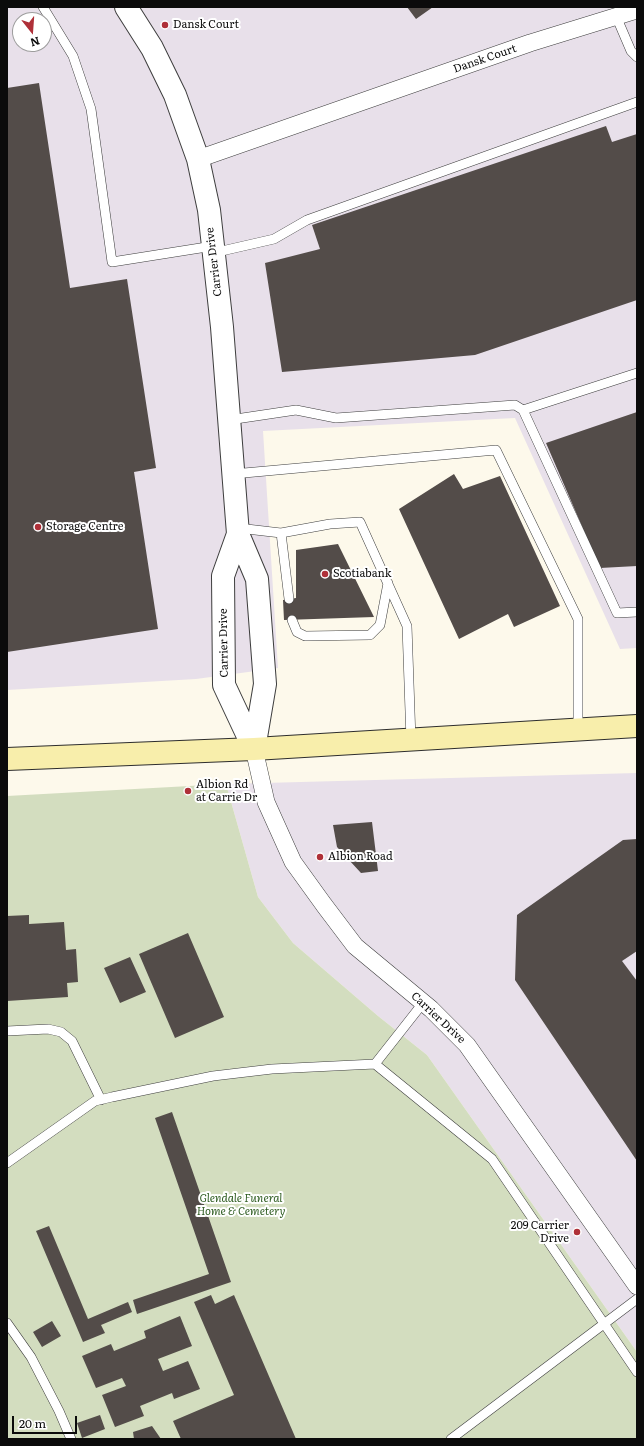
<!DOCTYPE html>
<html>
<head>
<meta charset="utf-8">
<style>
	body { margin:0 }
	#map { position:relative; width:644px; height:1446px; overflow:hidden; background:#fdf9eb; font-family:Literata,serif }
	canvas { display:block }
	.frame { position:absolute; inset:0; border:8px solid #0b0b0b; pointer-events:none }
	.north { position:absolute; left:12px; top:12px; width:40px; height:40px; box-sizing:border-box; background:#fff; border:1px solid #9d9d9d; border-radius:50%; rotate:163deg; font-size:11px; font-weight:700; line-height:16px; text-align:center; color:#0b0b0b }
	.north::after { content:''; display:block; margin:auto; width:14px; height:18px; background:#af3038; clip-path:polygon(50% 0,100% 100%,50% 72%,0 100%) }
	.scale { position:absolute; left:12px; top:1416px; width:65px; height:18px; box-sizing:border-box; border:2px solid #0b0b0b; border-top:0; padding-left:5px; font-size:12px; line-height:14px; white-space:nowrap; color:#0b0b0b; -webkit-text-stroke:3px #fff; paint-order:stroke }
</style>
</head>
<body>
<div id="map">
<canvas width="644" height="1446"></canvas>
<div class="frame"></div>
<div class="north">N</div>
<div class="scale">20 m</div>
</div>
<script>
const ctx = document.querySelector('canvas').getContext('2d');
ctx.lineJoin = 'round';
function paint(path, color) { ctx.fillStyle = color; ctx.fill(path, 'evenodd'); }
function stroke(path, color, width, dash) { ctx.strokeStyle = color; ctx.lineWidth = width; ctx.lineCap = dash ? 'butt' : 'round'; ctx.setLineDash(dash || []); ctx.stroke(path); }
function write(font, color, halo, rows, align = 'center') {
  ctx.font = font + ' Literata,serif'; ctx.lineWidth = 4; ctx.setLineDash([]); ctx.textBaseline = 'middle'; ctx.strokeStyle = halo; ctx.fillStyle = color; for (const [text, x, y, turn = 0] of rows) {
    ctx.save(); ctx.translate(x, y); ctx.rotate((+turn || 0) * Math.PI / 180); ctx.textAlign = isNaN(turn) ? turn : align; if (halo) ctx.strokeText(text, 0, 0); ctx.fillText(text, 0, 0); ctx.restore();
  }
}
const industrial = new Path2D(`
	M7,7h630v641l-17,1 -105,-231 -252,13 15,237 -82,11 -189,11zM20,20h24v24h-24z
	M637,773v579l-210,-297 -49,-39 -85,-73 -35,-46 -32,-113z`);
const cemetery = new Path2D(`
	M226,784l32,113 35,46 85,73 49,39 210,297v87h-630v-643z`);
const building = new Path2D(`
	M407,7h26l-17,12z
	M39,83l31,205 57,-9 29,189 -22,4 24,157 -151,23v-564z
	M606,126l6,16 25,-8v166l-162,55 -193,17 -17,-109 55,-14 -8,-24z
	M637,412v154l-37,2 -54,-125z
	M454,474l9,15 37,-13 60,130 -46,21 -6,-13 -49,25 -60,-130z
	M338,544l36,73 -90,3 -1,-20 13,-2v-48z
	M372,822l6,49 -17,2 -24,-26 -4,-22z
	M637,839v112l-15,10 15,20v180l-122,-181 2,-65 106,-75z
	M29,915v9l35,-2 2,28 10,-1 2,33 -11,1 1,14 -61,4v-85z
	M188,933l36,84 -49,21 -36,-84z
	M130,957l16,35 -26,11 -16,-35z
	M172,1112l59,170 -94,32 -4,-14 76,-26 -54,-156z
	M49,1226l39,93 40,-17 4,10 -31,13 4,8 -22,9 -47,-111z
	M211,1295l4,9 19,-9 62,144h-115l-8,-18 61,-26 -40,-93z
	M180,1316l12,30 -34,13 5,12 25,-10 12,28 -26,10 -2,-6 -32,13 4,10 -29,11 -13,-32 24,-9 -4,-8 -26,10 -14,-32 29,-12 3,7 32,-13 -2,-7z
	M52,1321l9,15 -19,11 -9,-15z
	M100,1415l5,14 -23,9 -5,-15z
	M152,1426l9,13h-27l-1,-7z`);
const service = new Path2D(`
	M43,7l30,49 18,53 21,153 101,-16
	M616,16l15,35 6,6
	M213,253l61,-14 33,-19 330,-118
	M637,373l-114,37 94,203 20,-1
	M229,420l67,-10 40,8 179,-13 8,5
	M233,474l263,-24 82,169v111
	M238,528l43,5 49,-9 30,-2 47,104 4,114
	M281,533l8,66
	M292,620l5,12 8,4 65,-1 10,-10 8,-42
	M7,1031l41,-2 13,3 11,9 29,59
	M375,1064l48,-61
	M7,1163l88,-62 17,-4 101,-21 59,-7 103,-5 117,95 145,213
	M7,1323l24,34 28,54 12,28
	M451,1439l186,-140`);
const minor = new Path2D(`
	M198,159l332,-116 107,-33
	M254,749l12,53 27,60 31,43 31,41 76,63 36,36 170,241`);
const tertiary = new Path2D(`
	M126,7l26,41 23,47 23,64 11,51 13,117 16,207 19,45 8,105 -11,65
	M238,534l-15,42 1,109 30,64`);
const secondary = new Path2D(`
	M7,759l247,-10 383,-23`);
const markers = [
	[165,25,4,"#af3038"],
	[38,527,4,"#af3038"],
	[325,574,4,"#af3038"],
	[188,791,4,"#af3038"],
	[320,857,4,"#af3038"],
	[577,1232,4,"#af3038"]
];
const poiNames = [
	["Dansk Court",173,25],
	["Storage Centre",46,527],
	["Scotiabank",333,574],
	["Albion Rd",196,785],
	["at Carrie Dr",196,798],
	["Albion Road",328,857],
	["209 Carrier",569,1226,"right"],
	["Drive",569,1239,"right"]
];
const streetNames = [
	["Dansk Court",485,59,-19],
	["Carrier Drive",214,262,-97],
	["Carrier Drive",224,643,-91],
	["Carrier Drive",438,1018,43]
];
const parkNames = [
	["Glendale Funeral",241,1199],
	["Home & Cemetery",241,1212]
];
paint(industrial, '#e8e0ea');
paint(cemetery, '#d3ddbf');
paint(building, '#534c49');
stroke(service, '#3e3e3e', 10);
stroke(minor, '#3e3e3e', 18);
stroke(tertiary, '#3e3e3e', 24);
stroke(secondary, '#2d2d2d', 24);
stroke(service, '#fff', 9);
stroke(minor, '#fff', 17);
stroke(tertiary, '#fff', 22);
stroke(secondary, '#f8eeab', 22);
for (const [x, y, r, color] of markers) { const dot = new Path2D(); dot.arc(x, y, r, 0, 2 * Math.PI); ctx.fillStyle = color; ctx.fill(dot); stroke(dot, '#fff', 1.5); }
write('11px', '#0b0b0b', '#fff', poiNames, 'left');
write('11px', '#0b0b0b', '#fff', streetNames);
write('italic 11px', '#2f5d22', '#fff', parkNames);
</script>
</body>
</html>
